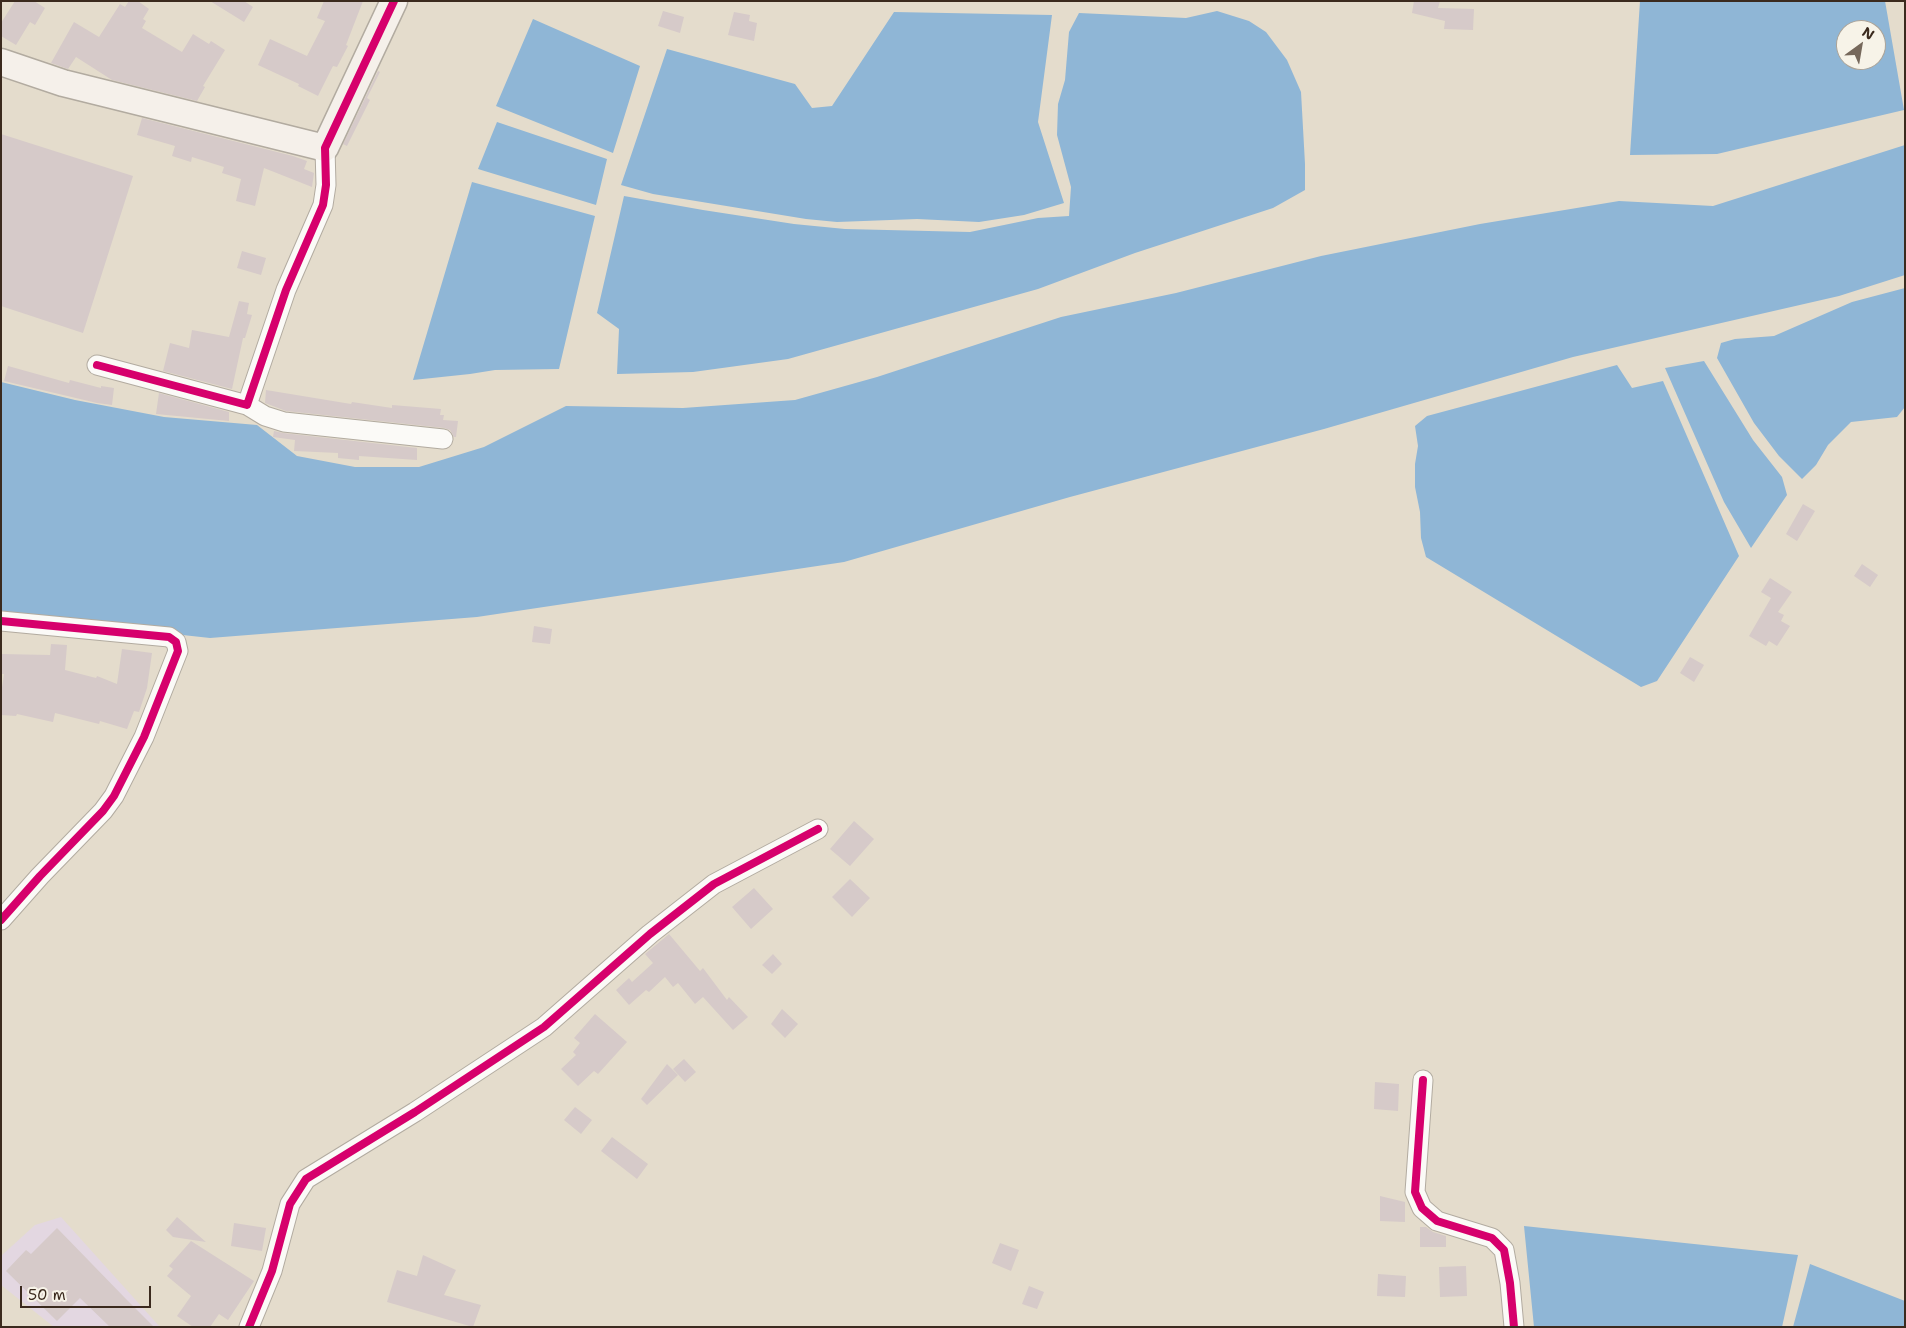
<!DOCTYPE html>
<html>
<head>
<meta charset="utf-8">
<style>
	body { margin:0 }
	#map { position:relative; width:1906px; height:1328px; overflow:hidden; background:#e4dccc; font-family:"Shantell Sans",sans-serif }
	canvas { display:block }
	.frame { position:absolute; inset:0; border:2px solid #3b2a1e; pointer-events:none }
	.north { position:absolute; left:1836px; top:20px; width:50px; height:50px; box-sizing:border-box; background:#f7f3e8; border:1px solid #aca397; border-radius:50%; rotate:32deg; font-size:14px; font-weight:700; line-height:20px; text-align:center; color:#3b2a1e }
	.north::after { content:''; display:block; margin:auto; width:18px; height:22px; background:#76685b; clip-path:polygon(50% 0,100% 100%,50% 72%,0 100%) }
	.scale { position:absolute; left:20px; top:1286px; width:131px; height:22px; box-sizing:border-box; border:2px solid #3b2a1e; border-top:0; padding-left:6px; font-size:15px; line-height:18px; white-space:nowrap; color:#3b2a1e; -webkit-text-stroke:4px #f7f3e8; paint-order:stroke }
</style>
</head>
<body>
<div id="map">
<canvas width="1906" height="1328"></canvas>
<div class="frame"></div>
<div class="north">N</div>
<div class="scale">50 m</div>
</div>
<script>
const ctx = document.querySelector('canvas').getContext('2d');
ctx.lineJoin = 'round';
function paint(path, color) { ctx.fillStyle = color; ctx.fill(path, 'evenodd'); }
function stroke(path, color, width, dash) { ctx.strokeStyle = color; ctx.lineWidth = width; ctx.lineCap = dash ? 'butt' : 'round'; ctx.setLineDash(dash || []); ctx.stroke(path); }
const built = new Path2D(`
	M61,1217l99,110h-106l-53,-42v-29l34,-31z`);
const water = new Path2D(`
	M1640,1h245l19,109 -187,44 -87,1zM1846,30h30v30h-30z
	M1217,11l32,10 17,11 21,28 14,32 4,72v26l-32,18 -138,45 -97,36 -250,70 -95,13 -76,2 2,-45 -22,-16 27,-117 79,14 91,14 51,5 125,3 68,-14 31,-2 2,-29 -14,-52 1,-31 7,-24 4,-48 10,-19 107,5z
	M894,12l158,3 -14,107 26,81 -40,12 -45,7 -62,-3 -80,3 -31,-3 -153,-25 -32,-9 46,-136 128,35 17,24 20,-2z
	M533,19l107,47 -27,87 -117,-47z
	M497,122l110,37 -11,46 -118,-36z
	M1905,145v130l-66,21 -266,61 -249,72 -254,68 -226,65 -367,55 -267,21 -209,-23v-233l74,18 89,17 93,8 40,31 58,11h64l65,-20 82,-41 117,2 112,-8 82,-23 184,-60 115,-24 145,-37 159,-32 139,-23 94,5z
	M472,182l123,34 -36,153 -64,1 -25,4 -57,6z
	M1905,288v119l-8,10 -46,5 -23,23 -12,20 -14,14 -23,-23 -25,-33 -37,-65 4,-15 14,-4 39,-3 78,-34z
	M1704,361l49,79 29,37 5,18 -36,53 -27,-46 -59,-134z
	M1617,365l15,23 31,-7 76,175 -82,125 -16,6 -215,-130 -5,-19 -1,-26 -5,-25v-23l3,-18 -3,-20 12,-10z
	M1524,1226l274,29 -16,72h-248z
	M1810,1264l95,37v26h-112z`);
const building = new Path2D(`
	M15,1h19l11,7 -10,17 -5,-3 -14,23 -15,-9v-13z
	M129,1h9l11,8 -6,10 3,2 -4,7 40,24 11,-18 16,10 2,-3 14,9 -22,36 2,1 -8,14 -85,-21 -36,-23 -8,12 -17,-6 23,-41 25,15 21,-33 5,3z
	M210,1h34l9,6 -9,15z
	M324,1h39l-17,44 2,1 -11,21 -4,-1 -15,30 -20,-10 1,-2 -41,-19 12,-26 37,17 18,-35 -8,-3z
	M1414,1h26l-2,7 36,1 -1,21 -29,-1 1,-8 -33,-8z
	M663,11l21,6 -4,16 -22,-7z
	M734,12l16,3 -1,6 8,2 -3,18 -26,-6z
	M378,71l2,1 -13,26 3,2 -23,46 -4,-2z
	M142,118l151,38 14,5 -3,8 10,4 -2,14 -48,-19 -9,38 -19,-5 5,-22 -19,-6 2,-6 -32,-10 -1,5 -19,-6 3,-10 -38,-11z
	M1,134l132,42 -50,157 -82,-27z
	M242,251l24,7 -5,17 -24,-7z
	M239,301l10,2 -2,11 5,1 -7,23h-2l-11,51 -69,-18 7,-28 19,5 3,-18 37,7z
	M8,366l61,17 1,-3 31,8v-2l13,2 -2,17 -15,-2 -93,-22z
	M266,390l85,14 1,-2 40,6v-3l49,4 -1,6h4l-1,5 15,1 -2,16h-2l-4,-7 -6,-2 -158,-17 -21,-8z
	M159,393l70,19v9l-73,-7z
	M274,431l9,2 134,15v12l-58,-4v4l-21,-2v-5l-44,-2 1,-11 -22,-3z
	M1803,504l12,7 -18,30 -11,-7z
	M1862,564l16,11 -8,12 -16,-11z
	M1770,578l22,14 -14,20 6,3 -3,6 9,5 -13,20 -8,-5 -3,5 -17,-10 22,-38 -10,-6z
	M534,626l18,3 -2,15 -18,-2z
	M51,644l16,1 -2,25 31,8 1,-2 20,8 5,-35 30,4 -5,35 -8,24 -5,-1 -7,18 -27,-8 -1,3 -44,-11 -2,9 -36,-8 -1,2 -15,-1v-21l3,-20h-3v-20l49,1z
	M1690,657l14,8 -10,17 -14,-9z
	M854,821l20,18 -24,27 -20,-17z
	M850,879l20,19 -18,19 -20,-20z
	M754,888l19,21 -22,20 -19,-22z
	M669,934l31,37 3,-3 24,32 2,-3 19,20 -15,13 -30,-33 -8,7 -17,-21 -5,4 -8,-10 -16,15 -3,-2 -17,15 -13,-15 13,-12 3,4 21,-19 -8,-9z
	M773,954l9,10 -10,10 -10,-9z
	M782,1009l16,15 -13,14 -14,-14z
	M595,1014l32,28 -29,32 -4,-3 -16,15 -17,-17 15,-14 -3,-3 7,-9 -6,-5z
	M684,1059l12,13 -11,10 -12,-13z
	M667,1064l11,11 -31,30 -6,-6z
	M1375,1082l24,2 -1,27 -24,-2z
	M575,1107l17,13 -11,14 -17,-14z
	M612,1137l36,27 -11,15 -36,-28z
	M1380,1196l25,6v20l-25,-1z
	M177,1217l29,25 -33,-5 -7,-7z
	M234,1223l32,5 -4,23 -31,-5z
	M1420,1227h6l7,5 13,4v11h-26z
	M57,1228l68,70 29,29h-44l-30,-29 -23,23 -51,-50 20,-21 5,4z
	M191,1241l63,40 -26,39 -9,-6 -9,13h-17l-16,-11 14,-20 -24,-20 6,-7 -4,-3z
	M1000,1243l19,7 -8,21 -19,-8z
	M423,1255l33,15 -12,25 37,10 -8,22 -86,-25 10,-32 20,6z
	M1466,1266l1,30 -27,1 -1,-30z
	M1378,1274l28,2 -1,21 -28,-1z
	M1029,1286l15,6 -7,17 -15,-5z`);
const street = new Path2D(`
	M97,365l150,40 39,-115 37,-85 3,-20 -1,-37
	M247,405l18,11 19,6 159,17
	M1,621l168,16 7,5 2,9 -34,86 -30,59 -11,15 -63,65 -39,44
	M1423,1080l-8,112 7,16 15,13 55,17 12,12 6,33 4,44
	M249,1327l23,-56 18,-67 16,-25 109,-67 129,-85 106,-93 64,-50 104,-55`);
const secondary = new Path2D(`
	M1,62l62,21 262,65 69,-147`);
const cycleway = new Path2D(`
	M97,365l150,40 39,-115 37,-85 3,-20 -1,-37 69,-147
	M1,621l168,16 7,5 2,9 -34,86 -30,59 -11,15 -63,65 -39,44
	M1423,1080l-8,112 7,16 15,13 55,17 12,12 6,33 4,44
	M249,1327l23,-56 18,-67 16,-25 109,-67 129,-85 106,-93 64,-50 104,-55`);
paint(built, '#e3d7e1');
paint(water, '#8fb6d6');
paint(building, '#d6cac9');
stroke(street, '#b2aba0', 21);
stroke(secondary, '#b2aba0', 29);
stroke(street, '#fbfaf7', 19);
stroke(secondary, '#f5f0ea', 26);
stroke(cycleway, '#d6006c', 8);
</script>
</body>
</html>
